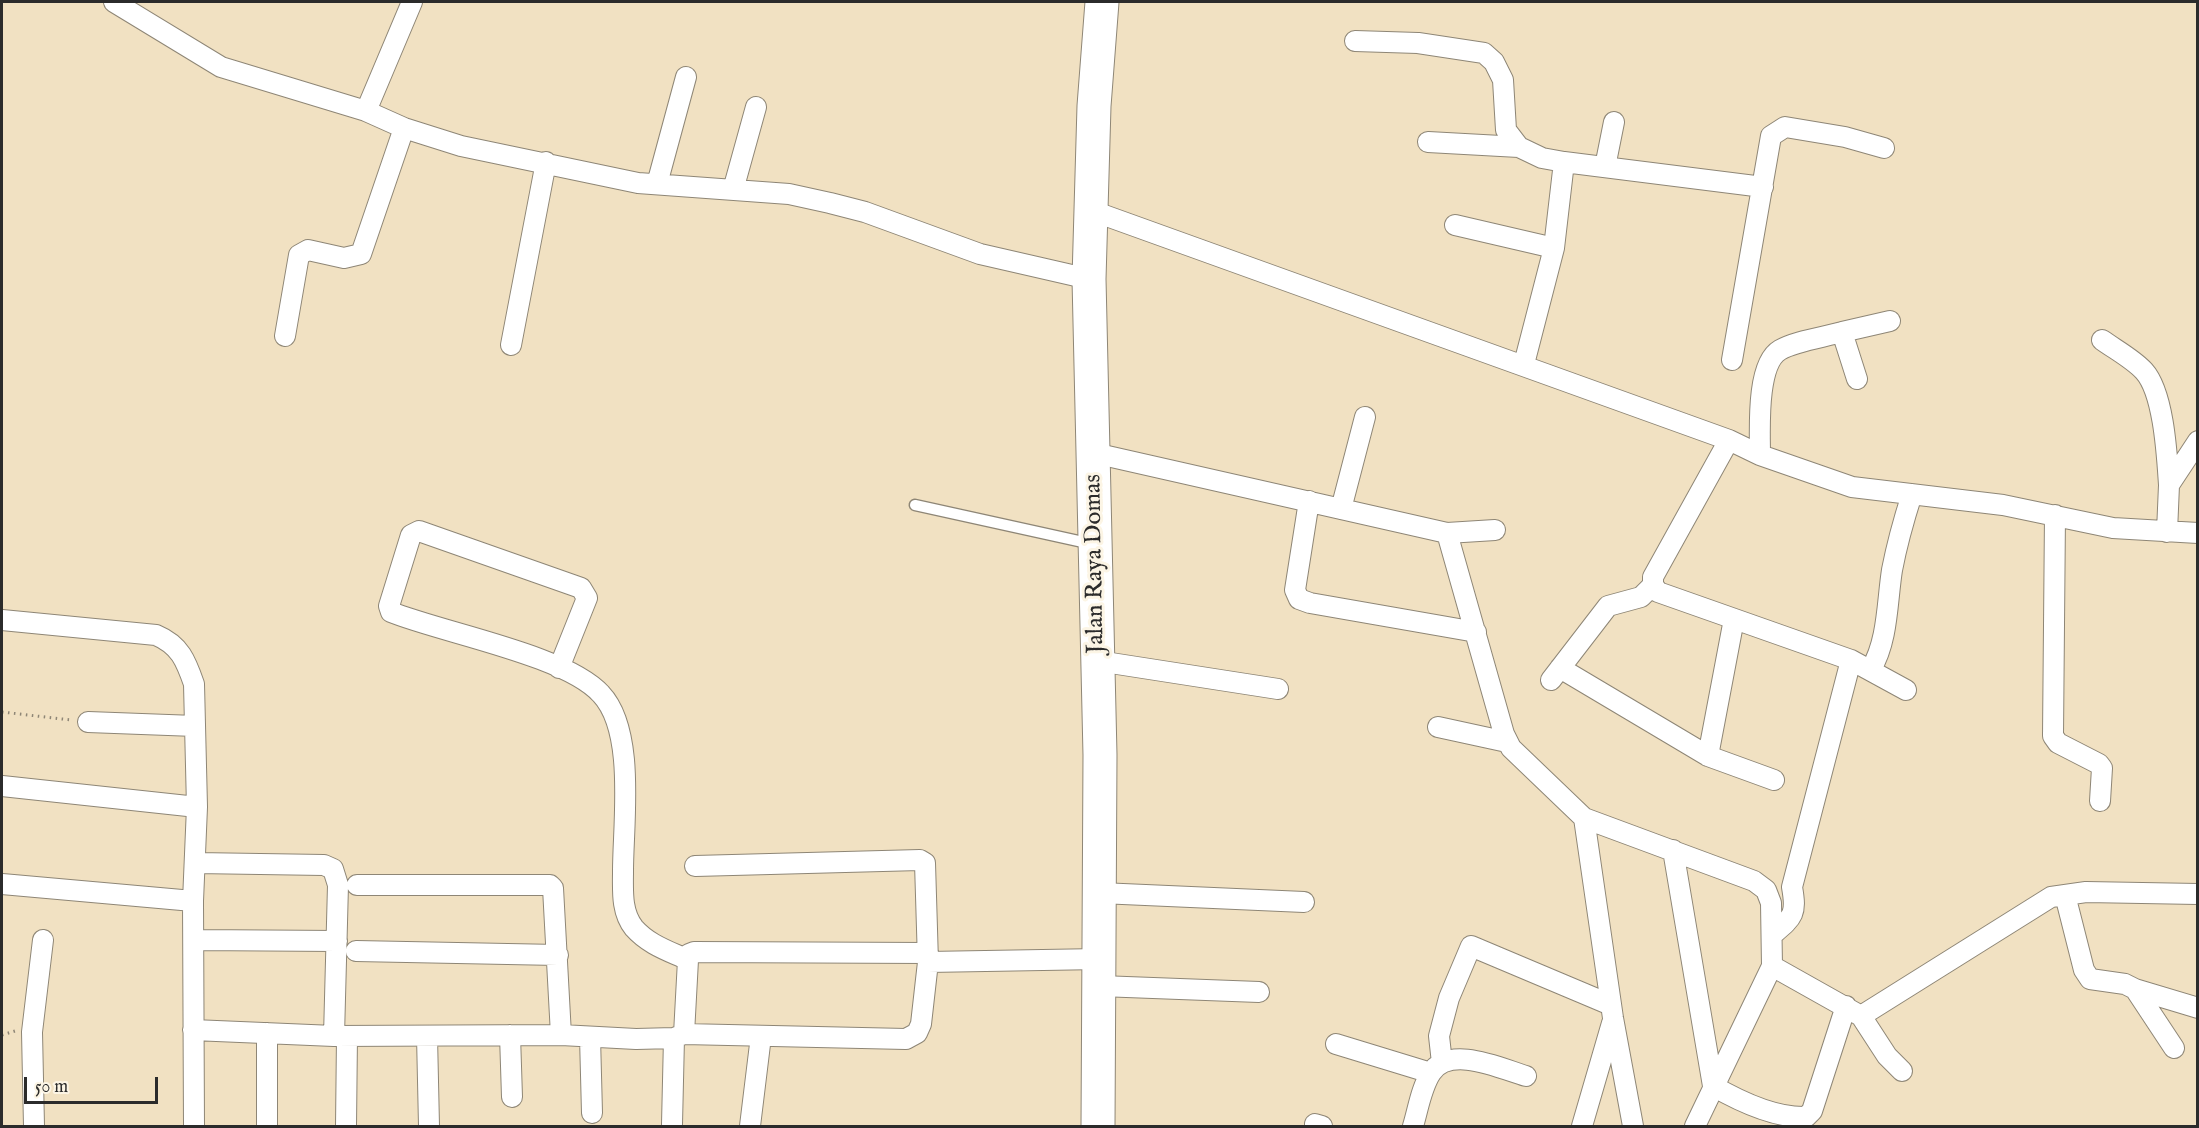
<!DOCTYPE html>
<html>
<head>
<meta charset="utf-8">
<style>
	body { margin:0 }
	#map { position:relative; width:2199px; height:1128px; overflow:hidden; background:#f1e1c2; font-family:"IM FELL English",serif }
	canvas { display:block }
	.frame { position:absolute; inset:0; border:3px solid #2b2b2b; pointer-events:none }
	.scale { position:absolute; left:24px; top:1077px; width:134px; height:27px; box-sizing:border-box; border:3px solid #2b2b2b; border-top:0; padding-left:8px; font-size:18px; line-height:21px; white-space:nowrap; color:#2b2b2b; -webkit-text-stroke:4px #fcf5e5; paint-order:stroke }
</style>
</head>
<body>
<div id="map">
<canvas width="2199" height="1128"></canvas>
<div class="frame"></div>
<div class="scale">50 m</div>
</div>
<script>
const ctx = document.querySelector('canvas').getContext('2d');
ctx.lineJoin = 'round';
function stroke(path, color, width, dash) { ctx.strokeStyle = color; ctx.lineWidth = width; ctx.lineCap = dash ? 'butt' : 'round'; ctx.setLineDash(dash || []); ctx.stroke(path); }
function write(font, color, halo, rows, align = 'center') {
  ctx.font = font + ' "IM FELL English",serif'; ctx.lineWidth = 6; ctx.setLineDash([]); ctx.textBaseline = 'middle'; ctx.strokeStyle = halo; ctx.fillStyle = color; for (const [text, x, y, turn = 0] of rows) {
    ctx.save(); ctx.translate(x, y); ctx.rotate((+turn || 0) * Math.PI / 180); ctx.textAlign = isNaN(turn) ? turn : align; if (halo) ctx.strokeText(text, 0, 0); ctx.fillText(text, 0, 0); ctx.restore();
  }
}
const path = new Path2D(`
	M2,712l69,8
	M2,1035l13,-4`);
const service = new Path2D(`
	M915,505l177,39`);
const minor = new Path2D(`
	M114,2l107,65 145,44 38,17 57,18 177,37 151,11 41,9 35,9 115,42 109,25
	M1355,41l63,2 66,10 10,9 9,18 3,50 13,17
	M366,111l46,-109
	M1428,142l91,5 23,11 22,4 -10,86 -30,116
	M1564,162l199,25
	M1605,167l9,-45
	M657,184l29,-107
	M733,190l23,-83
	M1090,210l639,230 31,15 92,32 151,18 110,23 85,5
	M1455,225l99,23
	M1842,332l48,-11
	M285,336l14,-81 9,-5 36,8 17,-4 43,-126
	M2102,340c14,10 31,19 42,31 20,22 23,85 25,114
	M511,345l35,-183
	M1732,360l39,-224 14,-9 60,10 39,11
	M1729,440l-76,137v8l5,7 193,68 55,30
	M1094,453l353,80 57,201 7,14 73,70 170,63 12,9 5,13 1,63 -77,160
	M1760,455c0,-25 -4,-91 20,-105 15,-9 45,-13 62,-18l15,47
	M1309,501l-14,89 4,9 11,4 166,29
	M1341,509l24,-92
	M2055,515l-2,221 5,7 41,21 3,4 -2,33
	M2167,532l2,-47 29,-44
	M1447,533l48,-3
	M2,620l154,15c24,10 30,26 38,49l3,123 -4,94 1,225
	M1098,661l180,28
	M559,668l28,-70 -6,-10 -162,-57 -8,4 -22,71 2,6c52,21 175,43 210,82 35,37 22,129 22,177 0,19 -2,41 11,57 15,17 35,23 54,32
	M1560,668l148,88 66,24
	M1871,669c17,-28 16,-67 21,-99 5,-26 12,-51 20,-76
	M1551,680l57,-74 33,-9 12,-12
	M88,722l107,4
	M1438,727l69,15
	M1708,756l26,-137
	M2,786l195,21
	M1584,818l29,200 20,108
	M1673,850l40,236c26,15 62,32 93,31l6,-6 34,-105
	M196,863l128,2 9,4 5,16 -4,151
	M2,884l191,17
	M357,885h193l3,3 8,147
	M1100,893l204,9
	M2065,895l19,75 6,9 35,5 10,5 39,59
	M1772,935c21,-18 25,-20 20,-48l59,-227
	M195,940l142,1
	M356,951l202,4
	M928,962l172,-3
	M1772,966l89,50 26,40 15,15
	M1100,986l159,6
	M2135,989l63,19
	M1861,1016l190,-119 35,-5 112,2
	M193,1030l141,6 227,-1 75,4 38,-1 10,-4 222,5 11,-6 4,-9 7,-62 -3,-99 -5,-3 -225,6
	M267,1033v93
	M684,1034l4,-74 1,-6 5,-2 234,1
	M510,1035l2,62
	M427,1036l2,90
	M590,1037l2,76
	M1336,1044l95,29
	M1442,1063l-3,-27 10,-38 22,-52 140,59
	M672,1124l2,-86
	M1315,1124l7,2
	M34,1126l-2,-94 11,-92
	M346,1126l1,-90
	M750,1126l11,-90
	M1413,1126c5,-16 8,-38 18,-53 18,-29 71,-4 95,3
	M1582,1126l30,-103`);
const trunk = new Path2D(`
	M1098,1126l2,-371 -11,-476 5,-173 8,-104`);
const streetNames = [
	["Jalan Raya Domas",1096,564,-91]
];
stroke(service, '#8e8676', 13);
stroke(minor, '#8e8676', 22);
stroke(trunk, '#8e8676', 35);
stroke(path, '#8e8676', 3, [1.5, 4.5]);
stroke(service, '#fff', 10);
stroke(minor, '#fff', 20);
stroke(trunk, '#fff', 33);
write('24px', '#2b2b2b', '#fcf5e5', streetNames);
</script>
</body>
</html>
